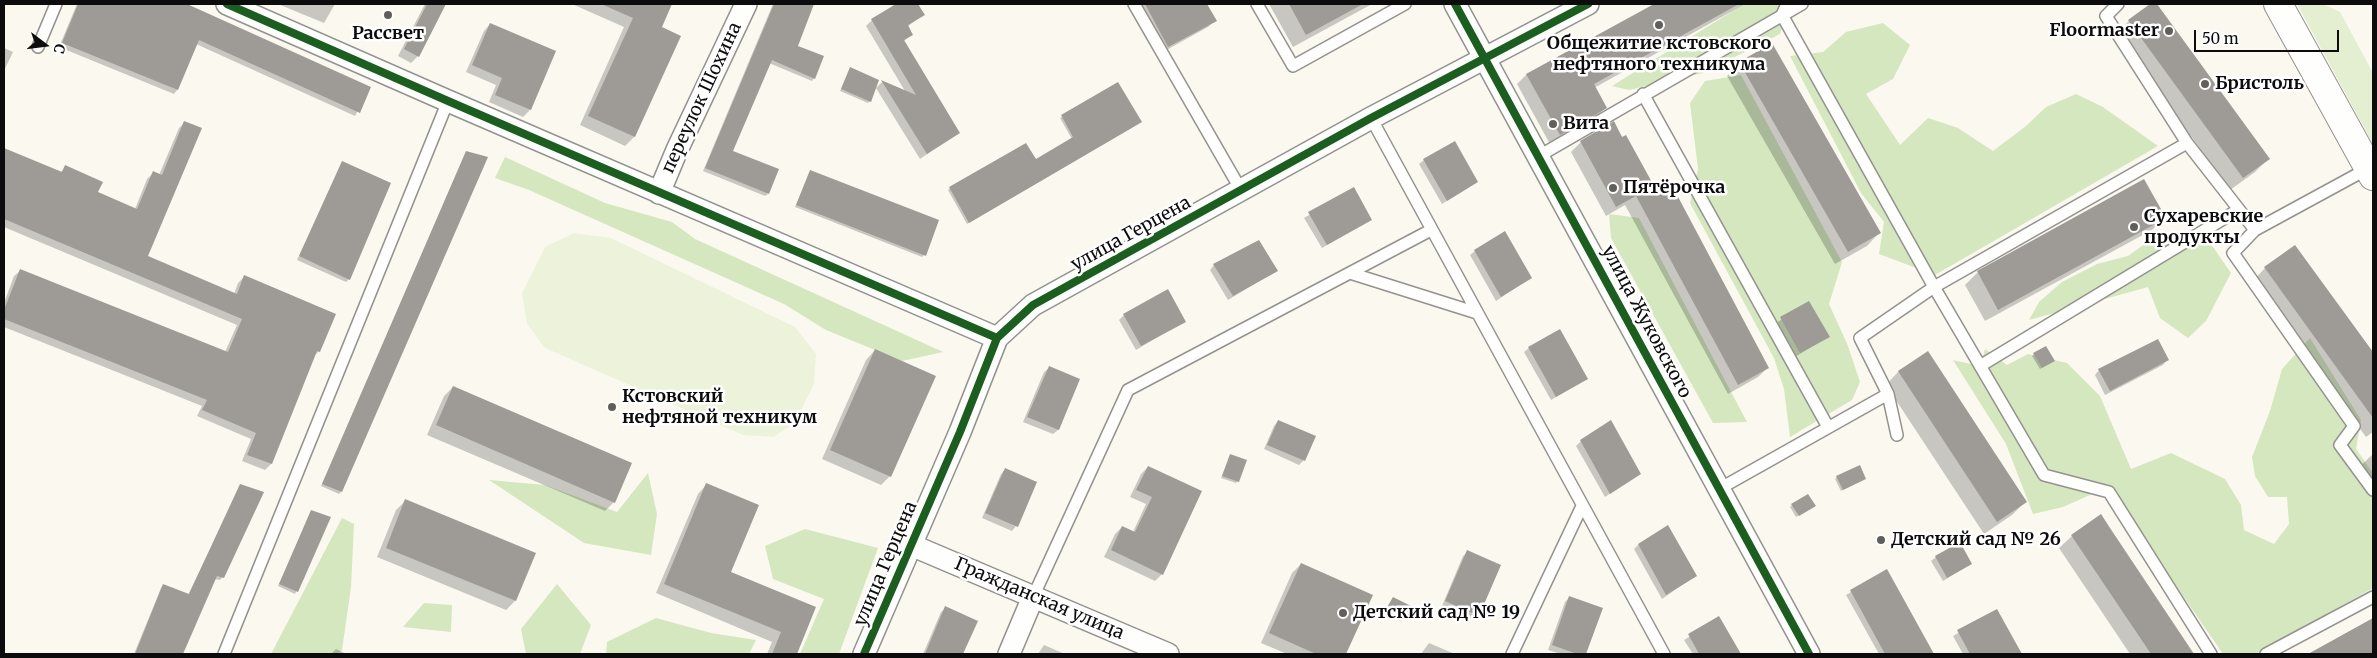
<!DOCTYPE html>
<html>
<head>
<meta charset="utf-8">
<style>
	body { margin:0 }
	#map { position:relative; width:2377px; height:658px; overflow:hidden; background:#fbf8f0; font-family:Merriweather,serif }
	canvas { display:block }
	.frame { position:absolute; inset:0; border:5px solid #0c0c0c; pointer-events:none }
	.north { position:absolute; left:20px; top:20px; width:50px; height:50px; -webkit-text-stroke:4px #fff; paint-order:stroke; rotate:105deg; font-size:14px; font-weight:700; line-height:20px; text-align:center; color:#0c0c0c }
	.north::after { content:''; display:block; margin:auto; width:18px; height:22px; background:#0c0c0c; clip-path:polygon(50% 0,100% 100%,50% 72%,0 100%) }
	.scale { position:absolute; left:2194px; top:30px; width:145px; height:22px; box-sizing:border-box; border:2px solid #0c0c0c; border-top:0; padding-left:6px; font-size:15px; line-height:18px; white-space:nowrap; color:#0c0c0c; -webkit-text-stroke:4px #fff; paint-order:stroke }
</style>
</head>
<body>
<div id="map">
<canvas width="2377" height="658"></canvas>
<div class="frame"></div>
<div class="north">С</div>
<div class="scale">50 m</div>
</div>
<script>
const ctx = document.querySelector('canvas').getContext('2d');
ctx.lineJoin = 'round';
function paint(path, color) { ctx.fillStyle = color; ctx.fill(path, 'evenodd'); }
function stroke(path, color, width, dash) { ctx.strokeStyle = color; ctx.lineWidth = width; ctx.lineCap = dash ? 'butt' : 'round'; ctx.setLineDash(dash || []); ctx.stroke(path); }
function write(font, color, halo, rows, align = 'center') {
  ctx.font = font + ' Merriweather,serif'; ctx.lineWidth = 5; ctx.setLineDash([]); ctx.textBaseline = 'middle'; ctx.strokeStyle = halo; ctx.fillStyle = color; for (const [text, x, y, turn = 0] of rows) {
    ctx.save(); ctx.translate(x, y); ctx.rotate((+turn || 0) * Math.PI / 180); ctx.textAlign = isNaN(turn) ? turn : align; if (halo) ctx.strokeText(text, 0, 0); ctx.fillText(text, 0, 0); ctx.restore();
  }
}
const green = new Path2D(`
	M2297,4h26l17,8 33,61v71z`);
const forest = new Path2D(`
	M1744,4h47l-11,30 -77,39 -74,17 -17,-4z
	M1883,23l27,22 -17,34 -27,15 34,51 28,-27 30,10 35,23 33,-25 20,-19 30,-13 27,13 55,39 -223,129 -56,-21 5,-32 -23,-29 -71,-137 33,-4 23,-20z
	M1741,75l101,187 -13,42 19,42 12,36 -8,18 -62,37 -6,-48 -10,-31 -84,-155 8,-34 -8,-66 15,-22z
	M505,157l100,46 67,19 23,17 248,113 -41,9 -76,-31 -42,-26 -255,-114 -34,-12z
	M1609,214l30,4 108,204 -34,1 -102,-185z
	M2195,231l18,16 18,26 -25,48 -18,17 -28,-20 -12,-31 -119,33 10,-18 23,-20 35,-18 31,-8 25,-18z
	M2310,338l51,82 -5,29 17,24v115l-117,66h-33l-115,-167 -45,20 -30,7 -27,-70 -53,-84 27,6 5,-17 22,16 21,-11 39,9 33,33 31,73 40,-16 54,26 16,26 3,25 30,14 15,-20 -2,-27h-19l-13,-21 -3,-19 18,-46 12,-42z
	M648,473l9,41 -6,41 -67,-12 -95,-63 56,5 72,27z
	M342,518l12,6 -3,63 -9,63 -4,4h-67z
	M805,529l73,19 -39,106h-39l24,-55 -51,-20 -8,-33z
	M557,584l34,41 -11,29h-54l-5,-25z
	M424,603l28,2 -1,27 -48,-5z
	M656,618l55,15 45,7 -7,14h-143l1,-12z`);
const pitch = new Path2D(`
	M574,233l37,5 184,89 21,27 -2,30 -19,38 -21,15 -31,-2 -198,-87 -18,-24 -5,-31 23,-46z`);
const shadow = new Path2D(`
	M77,4h107l186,84 -15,28 -159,-72 -19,46 -3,4 -115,-47z
	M278,4h57l-11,19z
	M425,4h20l-27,52 -7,7 -13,-7z
	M572,4h99l-11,24 19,9 -45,100 -9,9 -45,-21 44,-98z
	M773,4h40l-17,42 18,32 -2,3 -43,-18 -37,88 36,43 -3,2 -62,-25z
	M899,4h18l6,11 -16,12 5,7 -9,8 56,90 -39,27 -44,-71 6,-6 23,9 -39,-65 6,-6z
	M1135,4h71l9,16 -7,7 -47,26z
	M1269,4h103l-79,43z
	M1656,4h89l-151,84 11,20 -10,10 -45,26 -33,-60 9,-9z
	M2152,4h3l113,155 -13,13 -25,18 -114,-157 13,-12z
	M490,24l65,28 -25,58 -7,7 -34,-15 7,-17 -30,-13 18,-41z
	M1772,45l107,188 -12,13 -32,18 -108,-188 13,-13z
	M4,48l9,4 -9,19z
	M850,69l20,32 -2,2 -28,-12z
	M1118,84l20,40 -171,100 -19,-34 2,-2 85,-27 37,-22 -12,-21z
	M185,122l-39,135 88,37 4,-11 6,-6 75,74 -7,7 -41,106 -6,6 -23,-9 9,-22 -54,-23 5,-10 -198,-79v-24l10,-27 7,-6 204,82 12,-27 -233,-98v-78l56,24 5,-6 32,26 38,16 12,-30 6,-6 6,2 20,-47z
	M1613,123l155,244 -10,10 -30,17 -103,-189 -19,11 -35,-64 10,-10z
	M466,152l-125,340 -2,2 -18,-8z
	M1424,160l53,22 -35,22 -23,-40z
	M342,163l7,116 -3,3 -49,-22z
	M810,172l114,83 -2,2 -127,-50z
	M1353,189l18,30 -49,29 -18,-30z
	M2164,218l-12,12 -167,91 -20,-36 13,-13z
	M2295,246l78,108v78l-7,5 -113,-156 12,-13z
	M1475,251l55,27 -34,23 -26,-46z
	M1214,265l62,6 -48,29 -18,-30z
	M1809,302l19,35 -33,20 -19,-34z
	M1124,315l61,6 -49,29 -17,-30z
	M1529,348l57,31 -35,21 -27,-48z
	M875,350l15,126 -9,9 -59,-26 44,-99z
	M1927,353l98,149 -13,13 -28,19 -98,-149 12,-13z
	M2034,354l17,8 -11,7 -8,-13z
	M2167,360l-4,5 -58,30 -10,-20 4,-5z
	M1049,368l30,12 -21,50 -5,4 -30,-12 21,-50z
	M453,387l161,115 -9,9 -178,-76 17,-39z
	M1278,421l26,39 -5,5 -35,-16 10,-23z
	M1581,441l58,33 -34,23 -29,-51z
	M2373,454v41l-18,-24z
	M1230,456l8,25 -2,2 -15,-5z
	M1148,467l52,24 -38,83 -7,7 -51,-24 11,-23 7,-7 11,5 13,-28 -16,-7 11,-23z
	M1005,470l30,12 -19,44 -4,5 -30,-13 19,-44z
	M1837,477l26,3 -22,11 -6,-12z
	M707,484l23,88 85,36 -20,46h-28l5,-12 -116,-49 42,-99z
	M241,485l21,8 -40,85 -2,2 -6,-1 -33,75h-47l27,-66 2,-3 25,10z
	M405,501l129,53 -19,47 -9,9 -129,-53 19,-47z
	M1792,505l20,3 -16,9 -6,-10z
	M312,511l18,7 -35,76 -17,-8z
	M2100,516l93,138h-63l-71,-106 13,-12z
	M1638,545l57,31 -33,23 -28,-50z
	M1468,552l9,63 -4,4 -31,-13 21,-50z
	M1936,557l35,7 -28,17 -12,-20z
	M1301,564l70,32 -26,58h-58l-26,-11 31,-70z
	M1887,571l44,83h-52l-33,-59z
	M1570,597l31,12 -16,45h-24l-13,-4 17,-48z
	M1393,598l9,22 -2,1 -16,-8z
	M946,608l30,14 -14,32h-39l18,-42z
	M1997,610l24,44h-58l-10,-18z
	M1719,618l20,36h-46l-9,-14z
	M2373,619v35h-63z
	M1429,643l26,11h-34z
	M1044,645l21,9h-27z
	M336,649l11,5h-16z`);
const building = new Path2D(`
	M78,4h109l184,83 -11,26 -161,-73 -21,50 -116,-47z
	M427,4h19l-27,53 -15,-8z
	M601,4h71l-10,23 19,9 -46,101 -47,-21 45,-98z
	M774,4h40l-16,42 26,10 -9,23 -43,-19 -39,91 46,18 -10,25 -64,-26z
	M896,4h22l7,11 -17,10 5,10 -9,5 56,93 -33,21 -46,-74 35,15 -45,-76z
	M1145,4h62l10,17 -49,26z
	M1289,4h74l-57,31z
	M1654,4h85l-145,80 13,24 -47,27 -34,-61z
	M2150,4h7l113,155 -27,19 -115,-158z
	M490,23l66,28 -25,59 -36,-15 7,-17 -30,-13z
	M1772,43l109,190 -33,19 -109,-190z
	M850,67l29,13 -8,22 -30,-13z
	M1118,82l24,40 -173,101 -20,-36 77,-44 10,16 37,-22 -12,-22z
	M184,121l18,7 -54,128 89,38 7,-19 92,39 -16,38 -3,-1 -45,113 -25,-9 9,-22 -54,-23 5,-10 -203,-81v-9l16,-41 208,83 14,-33 -238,-100v-71l58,24 3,-7 38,17 -5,10 39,17 16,-38 9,4z
	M1614,121l8,16 4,-2 28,51 14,-8 101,190 -31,17 -102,-189 -20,11 -36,-66z
	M1455,141l23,41 -31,19 -24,-42z
	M466,151l22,6 -146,335 -20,-8z
	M342,161l49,22 -41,97 -51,-24z
	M810,170l129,50 -13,36 -130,-51z
	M2144,179l22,39 -168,92 -21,-39z
	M1354,187l18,33 -45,25 -19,-33z
	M1505,231l27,47 -31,19 -27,-47z
	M1259,240l19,31 -45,25 -20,-32z
	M2295,245l78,107v66l-109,-151z
	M1168,289l18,33 -45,24 -18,-32z
	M1809,301l21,36 -30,16 -20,-36z
	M1560,329l28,50 -32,18 -28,-50z
	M2158,339l11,21 -59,31 -12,-22z
	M2046,346l9,15 -13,7 -9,-15z
	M875,349l61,27 -45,101 -61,-27z
	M1928,351l99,151 -30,20 -99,-151z
	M1049,366l31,13 -21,51 -32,-13z
	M453,386l179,77 -17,40 -179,-78z
	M1278,420l38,16 -11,25 -38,-16z
	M1611,420l30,54 -31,20 -30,-54z
	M1230,454l17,6 -8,22 -17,-6z
	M1860,465l6,14 -23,11 -7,-14z
	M1148,466l54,25 -39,84 -52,-25 11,-24 13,6 17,-35 -16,-7z
	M1005,468l32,14 -19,45 -33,-14z
	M706,483l53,22 -28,67 85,35 -19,47h-25l9,-22 -117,-48z
	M240,484l24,8 -40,86 -7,-2 -34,78h-48l28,-70 26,10z
	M1808,494l8,12 -17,10 -8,-12z
	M405,499l131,54 -20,48 -130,-53z
	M311,510l20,7 -33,75 -19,-8z
	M2101,514l9,14 84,126h-43l-80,-119z
	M1668,525l29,51 -31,19 -28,-51z
	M1960,542l12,22 -25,14 -12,-22z
	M1467,550l34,15 -22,51 -34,-15z
	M1301,563l72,32 -27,59h-30l-47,-21z
	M1887,569l47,85h-49l-35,-64z
	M1569,596l34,12 -17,46h-9l-25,-9z
	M1393,597l18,9 -8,14 -18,-9z
	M945,606l33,15 -15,33h-38z
	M1997,609l25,45h-52l-13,-24z
	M1719,616l22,38h-42l-11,-20z
	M2373,618v36h-65z`);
const service = new Path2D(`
	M1134,4l107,186
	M1257,4l36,62 112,-62
	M1787,4l-5,11 152,272 110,188 65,17 102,162
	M2118,4l-12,12 81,127 68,87 -22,23 121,173 -14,19 33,45
	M38,47l18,-43
	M1643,94l185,333
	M1371,118l293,536
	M1539,156l263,-152
	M2255,230l114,-62
	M1350,273l127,40
	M1980,366l258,-156
	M1897,435l-9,-41 -28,-56 74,-51 253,-144
	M1719,489l169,-95
	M1033,597l95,-207 303,-160
	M224,654l224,-553
	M1512,654l70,-148
	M2266,654l107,-57`);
const minor = new Path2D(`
	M227,4l221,97 549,237
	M1455,4l354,650
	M659,193l18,-43 69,-146
	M911,545l257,109
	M864,654l96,-222 37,-94 36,-33 338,-187 217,-114
	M1009,654l24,-57`);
const tertiary = new Path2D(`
	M2278,4l95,172`);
const cycleway = new Path2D(`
	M227,4l221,97 549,237
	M1455,4l354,650
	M864,654l96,-222 37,-94 36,-33 338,-187 217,-114`);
const markers = [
	[388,15,5,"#605f5c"],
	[1659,25,5,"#605f5c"],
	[2169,31,5,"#605f5c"],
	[2205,84,5,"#605f5c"],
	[1553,124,5,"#605f5c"],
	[1613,188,5,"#605f5c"],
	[2134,227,5,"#605f5c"],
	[612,407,5,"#605f5c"],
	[1881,540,5,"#605f5c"],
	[1343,613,5,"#605f5c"]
];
const poiNames = [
	["Floormaster",2159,31,"right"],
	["Рассвет",388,34,"center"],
	["Общежитие кстовского",1659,44,"center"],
	["нефтяного техникума",1659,65,"center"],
	["Бристоль",2215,84],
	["Вита",1563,124],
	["Пятёрочка",1623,188],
	["Сухаревские",2144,217],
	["продукты",2144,238],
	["Кстовский",622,397],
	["нефтяной техникум",622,418],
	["Детский сад № 26",1891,540],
	["Детский сад № 19",1353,613]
];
const streetNames = [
	["переулок Шохина",702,98,-65],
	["улица Герцена",1131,234,-29],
	["улица Жуковского",1646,322,62],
	["улица Герцена",886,564,-67],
	["Гражданская улица",1039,599,23]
];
paint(green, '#e3efd0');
paint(forest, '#d4e7be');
paint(pitch, '#edf3da');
paint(shadow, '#0003');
paint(building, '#9e9a96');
stroke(service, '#94928f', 14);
stroke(minor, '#94928f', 24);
stroke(tertiary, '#94928f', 30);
stroke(service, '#fefefd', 11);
stroke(minor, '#fefefd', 21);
stroke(tertiary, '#fefefd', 28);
stroke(cycleway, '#1b5e20', 8);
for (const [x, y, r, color] of markers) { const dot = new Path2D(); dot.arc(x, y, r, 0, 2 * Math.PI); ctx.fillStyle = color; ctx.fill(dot); stroke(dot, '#fff', 2); }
write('bold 18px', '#0c0c0c', '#fff', poiNames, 'left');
write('18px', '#0c0c0c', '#fff', streetNames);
</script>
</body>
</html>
